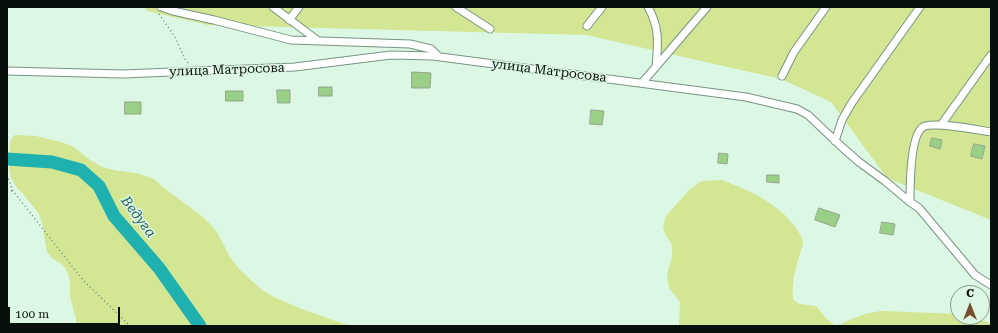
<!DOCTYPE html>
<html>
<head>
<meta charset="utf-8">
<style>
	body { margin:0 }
	#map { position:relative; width:998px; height:333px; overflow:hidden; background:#dcf8e5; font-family:"Roboto Serif",serif }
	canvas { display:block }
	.frame { position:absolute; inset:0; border:8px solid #07100a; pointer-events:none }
	.north { position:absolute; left:950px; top:285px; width:40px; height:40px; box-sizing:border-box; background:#dcf8e5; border:1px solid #879b8d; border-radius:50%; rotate:0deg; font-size:11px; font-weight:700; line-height:16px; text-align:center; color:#07100a }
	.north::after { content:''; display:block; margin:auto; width:14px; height:18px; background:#76502c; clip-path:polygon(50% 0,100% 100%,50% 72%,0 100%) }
	.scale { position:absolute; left:8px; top:307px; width:112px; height:18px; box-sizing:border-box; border:2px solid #07100a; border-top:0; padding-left:5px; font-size:12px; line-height:14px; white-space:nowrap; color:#07100a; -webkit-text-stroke:3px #dcf8e5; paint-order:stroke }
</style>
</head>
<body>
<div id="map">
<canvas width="998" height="333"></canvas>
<div class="frame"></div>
<div class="north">С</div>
<div class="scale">100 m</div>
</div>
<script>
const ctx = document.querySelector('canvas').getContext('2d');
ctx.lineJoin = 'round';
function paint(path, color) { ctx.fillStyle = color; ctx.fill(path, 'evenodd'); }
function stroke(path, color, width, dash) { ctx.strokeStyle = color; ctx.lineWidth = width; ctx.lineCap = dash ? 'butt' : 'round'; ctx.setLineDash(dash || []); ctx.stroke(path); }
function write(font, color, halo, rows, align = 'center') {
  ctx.font = font + ' "Roboto Serif",serif'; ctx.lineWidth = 3; ctx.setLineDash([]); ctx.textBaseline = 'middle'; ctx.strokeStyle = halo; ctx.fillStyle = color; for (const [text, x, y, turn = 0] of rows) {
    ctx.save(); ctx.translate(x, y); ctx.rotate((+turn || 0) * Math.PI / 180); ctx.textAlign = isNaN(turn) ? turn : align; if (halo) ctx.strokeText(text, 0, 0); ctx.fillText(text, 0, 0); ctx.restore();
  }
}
const green = new Path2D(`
	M144,7h847v213l-104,-42 -56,-76 -50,-23 -195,-44 -378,-10 -61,-14z
	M15,135l21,1 25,6 13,5 16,13 12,7 11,3 23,3 18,6 10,9 39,29 8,8 6,7 13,25 11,14 21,19 14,8 23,10 51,18h-270l-3,-2 -7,-28v-14l-2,-9 -5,-8 -11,-7 -5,-6 -5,-29 -3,-9 -14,-18 -8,-8 -6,-10 -2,-12 1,-23 2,-5z
	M722,180c27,10 56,23 73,47 4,5 8,11 8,17 -6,19 -12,36 -10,55l6,5 17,2 10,12 9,8h-156l1,-24 -11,-14 -2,-13 5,-18v-12l-7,-11 -2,-7 3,-11 24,-27 12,-8z
	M884,311l74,3v3c14,0 20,1 33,7v2c-35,0 -70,-1 -105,-1 -16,-1 -32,1 -49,1 16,-8 29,-14 47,-15z`);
const river = new Path2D(`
	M7,159l45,3 29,8 18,16 15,30 45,52 41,58`);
const building = new Path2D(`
	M412,72l19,1 -1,15h-18z
	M319,87h13v9h-13z
	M277,90h13v13h-12z
	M226,91h17v10h-17z
	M125,102h16v12h-16z
	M591,110l13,1 -2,14 -12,-1z
	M932,138l10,2 -2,9 -10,-3z
	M974,144l11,2 -3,13 -11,-3z
	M719,153l9,1 -1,10 -9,-1z
	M767,175h12v8l-12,-1z
	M819,208l21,7 -5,12 -20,-7z
	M882,222l13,2 -2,11 -13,-2z`);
const path = new Path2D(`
	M159,14l16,23 10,22 4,5
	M7,175l6,16 70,89 47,46
	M7,191h6`);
const minor = new Path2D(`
	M161,7l12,4 41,9 77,20 119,4 21,5 7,7
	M273,7l44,33
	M456,7l34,22
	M648,7c12,21 10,37 8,60
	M289,20l10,-13
	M587,26l15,-19
	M7,71l116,3 172,-7 96,-12 42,1 313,41 51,12 11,6 35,33 16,14 26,19 25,21c0,-15 0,-67 13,-75 9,-6 55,3 68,5
	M782,76l12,-24 32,-45
	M642,83l65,-76
	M941,125l50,-70
	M835,141l7,-21 9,-16 69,-97
	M910,202l9,6 56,67 16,10`);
const streetNames = [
	["улица Матросова",227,70,-2],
	["улица Матросова",549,71,7]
];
const waterNames = [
	["Ведуга",138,217,53]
];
paint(green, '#d3e693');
stroke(river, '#1eb1b0', 13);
paint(building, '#9acf87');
stroke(building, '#94a58e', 1);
stroke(minor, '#799382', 9);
stroke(path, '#75887b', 1.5, [1, 3]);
stroke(minor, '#fff', 7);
write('13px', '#07100a', '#dcf8e5', streetNames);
write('italic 14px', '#265d5c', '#dcf8e5', waterNames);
</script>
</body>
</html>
